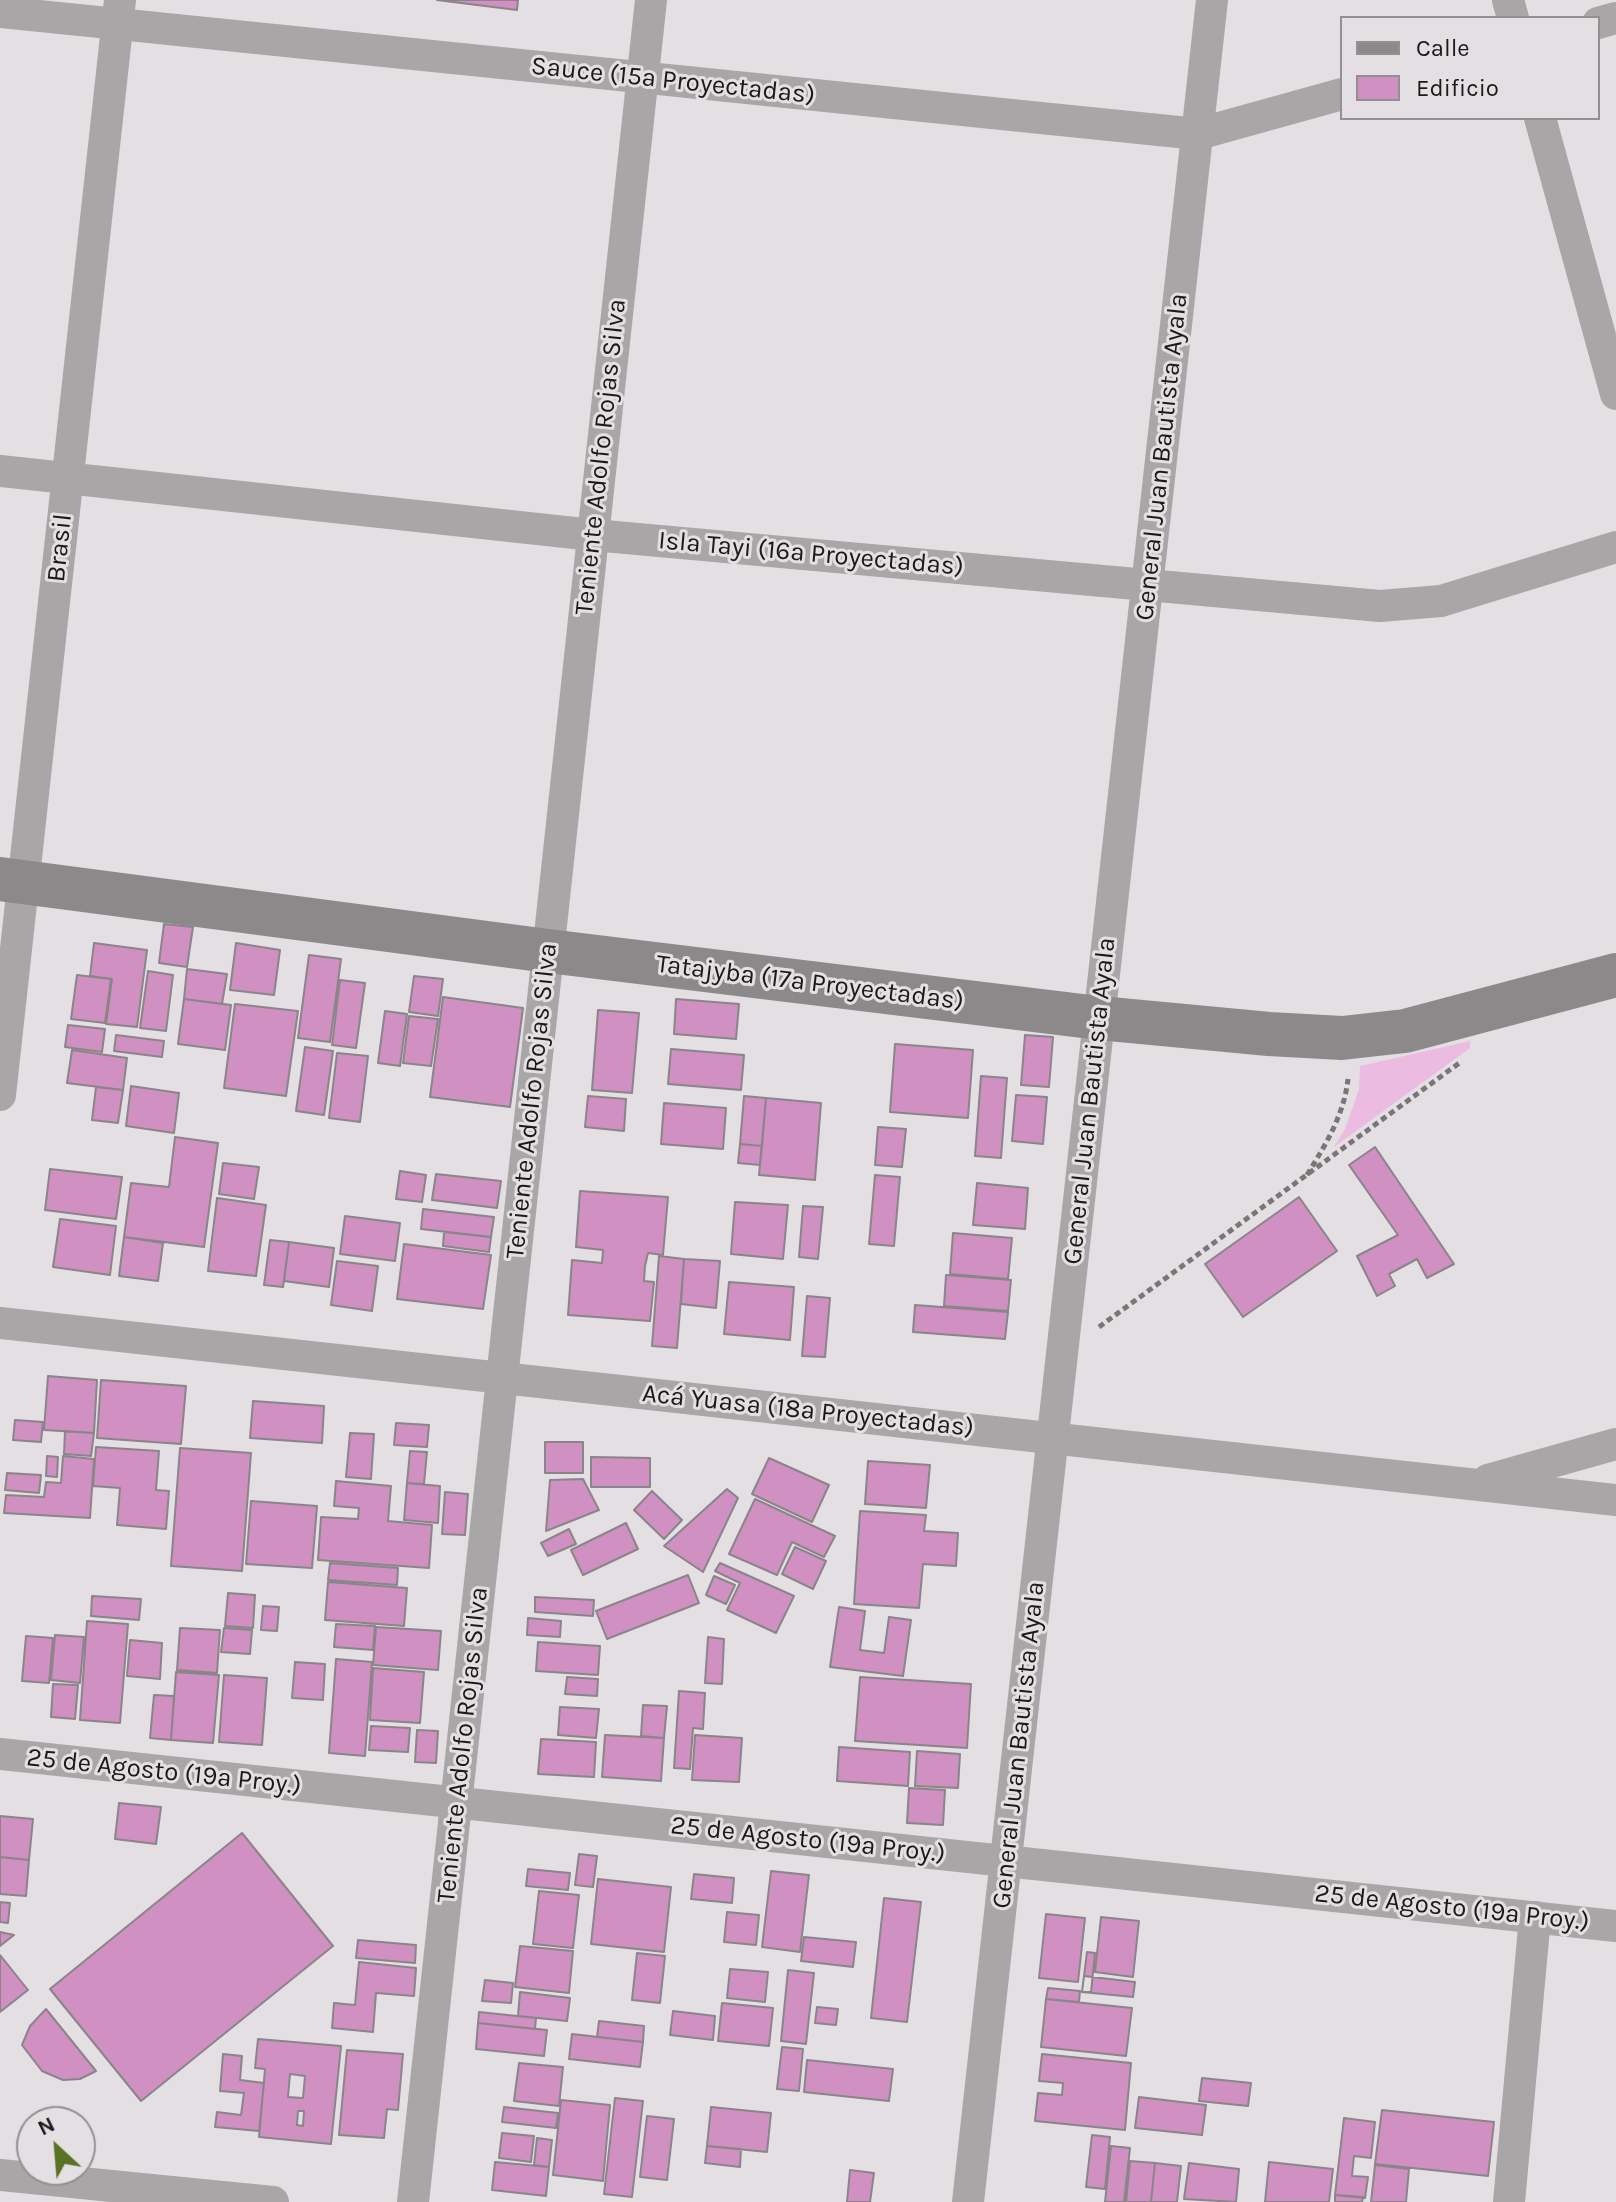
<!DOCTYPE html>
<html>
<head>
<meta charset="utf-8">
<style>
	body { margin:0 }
	#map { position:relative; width:1616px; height:2202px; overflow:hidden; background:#e4dfe2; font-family:Karla,sans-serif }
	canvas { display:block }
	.legend { position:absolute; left:1340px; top:16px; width:260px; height:104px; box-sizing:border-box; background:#e4dfe2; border:2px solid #949092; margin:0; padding:10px 14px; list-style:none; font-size:24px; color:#1b191a }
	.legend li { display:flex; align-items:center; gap:16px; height:40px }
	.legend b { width:40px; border:2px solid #949092 }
	.north { position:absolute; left:16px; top:2106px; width:80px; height:80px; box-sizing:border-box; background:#e4dfe2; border:2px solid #949092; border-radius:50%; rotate:334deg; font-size:22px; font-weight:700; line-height:32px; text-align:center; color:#1b191a }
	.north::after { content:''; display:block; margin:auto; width:28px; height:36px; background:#5a7223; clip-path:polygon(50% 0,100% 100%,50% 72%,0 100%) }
</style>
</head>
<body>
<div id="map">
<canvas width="1616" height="2202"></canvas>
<ul class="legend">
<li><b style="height:10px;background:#8c898b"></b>Calle</li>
<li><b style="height:22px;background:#d090c2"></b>Edificio</li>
</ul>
<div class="north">N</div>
</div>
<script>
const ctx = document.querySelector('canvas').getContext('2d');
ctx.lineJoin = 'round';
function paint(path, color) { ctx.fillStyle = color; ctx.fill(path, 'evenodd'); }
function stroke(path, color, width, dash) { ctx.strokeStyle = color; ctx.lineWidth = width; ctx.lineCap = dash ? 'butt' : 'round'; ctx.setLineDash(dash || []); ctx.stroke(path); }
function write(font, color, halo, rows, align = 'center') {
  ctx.font = font + ' Karla,sans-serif'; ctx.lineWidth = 6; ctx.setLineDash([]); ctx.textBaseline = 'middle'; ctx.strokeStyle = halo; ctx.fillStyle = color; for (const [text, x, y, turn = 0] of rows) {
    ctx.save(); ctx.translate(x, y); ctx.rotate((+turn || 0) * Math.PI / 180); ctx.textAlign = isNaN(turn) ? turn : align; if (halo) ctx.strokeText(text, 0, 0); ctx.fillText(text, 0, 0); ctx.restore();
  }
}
const green = new Path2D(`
	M1470,1041v7l-136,99 11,-18 14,-40 1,-23z`);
const building = new Path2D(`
	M437,0h81l-1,10z
	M164,924l29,3 -6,40 -28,-4z
	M94,943l53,7 -10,77 -31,-3 6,-45 -22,-3z
	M236,943l44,7 -6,45 -44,-5z
	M309,955l32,4 -11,83 -32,-4z
	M187,969l40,5 -5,30 -38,-5z
	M148,971l25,4 -7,56 -26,-3z
	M77,975l34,4 -6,44 -34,-4z
	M414,976l29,3 -5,37 -29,-4z
	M340,980l25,3 -9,65 -24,-3z
	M443,997l80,11 -13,99 -80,-10z
	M184,999l47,6 -6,45 -47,-6z
	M676,999l63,5 -3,35 -62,-5z
	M235,1004l63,7 -12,85 -62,-8z
	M598,1010l41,3 -7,80 -40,-3z
	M385,1011l22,3 -7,52 -22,-3z
	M409,1016l29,3 -7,47 -28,-3z
	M68,1025l37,4 -3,23 -37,-5z
	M116,1035l48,6 -2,16 -48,-6z
	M1025,1035l28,2 -4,50 -28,-2z
	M895,1044l78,6 -5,68 -78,-6z
	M305,1047l28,4 -9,64 -28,-4z
	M671,1049l73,6 -3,35 -73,-6z
	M72,1050l55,8 -4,32 -56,-7z
	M337,1053l31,3 -8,66 -31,-4z
	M981,1076l26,2 -6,80 -26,-2z
	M131,1086l48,7 -5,40 -48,-7z
	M96,1087l27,3 -5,33 -26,-3z
	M1016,1095l31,2 -4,47 -31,-3z
	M588,1096l38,3 -2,32 -39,-4z
	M744,1096l22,2 -4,48 -22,-2z
	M766,1098l55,5 -6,77 -56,-5z
	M664,1103l62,5 -3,41 -62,-5z
	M878,1127l28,2 -4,38 -27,-2z
	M175,1137l43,6 -14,104 -80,-10 7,-54 38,4z
	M740,1144l22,2 -2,19 -22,-2z
	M1375,1147l79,117 -27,14 -10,-19 -28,15 6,12 -18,10 -20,-40 41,-21 -49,-70z
	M223,1163l36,4 -5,32 -35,-5z
	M50,1169l72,8 -6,42 -71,-9z
	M400,1171l26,4 -4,27 -26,-3z
	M436,1174l65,7 -4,27 -65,-8z
	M875,1175l25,2 -6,69 -25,-2z
	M977,1183l51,5 -3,41 -52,-4z
	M580,1191l88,6 -5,58 -15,-2 -3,13 -1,15 10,1 -4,39 -82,-6 4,-55 30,3 1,-13 -27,-3z
	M1299,1197l38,54 -94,66 -38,-53z
	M217,1198l49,7 -10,71 -48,-5z
	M735,1202l53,3 -5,54 -52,-5z
	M803,1206l20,1 -5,52 -19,-2z
	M423,1209l71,8 -3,20 -70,-8z
	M345,1216l55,7 -5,38 -55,-7z
	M60,1219l56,7 -6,49 -57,-8z
	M444,1232l47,5 -2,15 -46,-6z
	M953,1233l59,5 -4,41 -58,-5z
	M124,1237l39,6 -5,38 -39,-5z
	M270,1240l19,2 -6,45 -19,-2z
	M289,1242l45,6 -5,39 -45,-6z
	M404,1244l87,11 -8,54 -86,-10z
	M659,1256l25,3 -7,89 -25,-2z
	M684,1259l36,2 -4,47 -35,-4z
	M337,1261l41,5 -6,45 -41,-6z
	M946,1275l65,5 -3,31 -64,-5z
	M729,1282l65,5 -4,53 -66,-6z
	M807,1296l23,2 -5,59 -23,-1z
	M915,1305l93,7 -3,27 -92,-7z
	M48,1376l49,4 -3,53 -50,-3z
	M101,1380l85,6 -5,58 -84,-6z
	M253,1401l71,5 -2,37 -72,-5z
	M15,1420l28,2 -2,20 -28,-2z
	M396,1423l33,2 -2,22 -33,-2z
	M65,1431l29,2 -3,23 -27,-2z
	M350,1433l24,1 -3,45 -25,-2z
	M545,1442h38v31h-38z
	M96,1447l63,4 -3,39 13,1 -3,38 -49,-4 3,-37 -27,-2z
	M180,1448l71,5 -9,118 -71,-5z
	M410,1451l17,1 -3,32 -17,-1z
	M47,1456l11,1 -1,20 -11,-1z
	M63,1456l31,3 -4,59 -86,-5 2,-18 38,2 2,-15 15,1z
	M591,1457l59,1v29h-59z
	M769,1458l60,27 -17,37 -60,-28z
	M868,1461l62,4 -4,43 -61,-4z
	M7,1473l34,2 -2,18 -34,-3z
	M583,1479l16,31 -53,21 4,-51z
	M336,1481l55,5 -3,35 44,4 -3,43 -111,-8 3,-43 37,2 1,-11 -25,-2z
	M407,1483l33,3 -2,37 -34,-3z
	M727,1489l11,9 -35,74 -39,-26z
	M652,1491l30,29 -18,19 -30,-29z
	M445,1492l23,2 -3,41 -23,-1z
	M755,1499l80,37 -11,21 -32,-15 -15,33 -48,-21z
	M251,1501l66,5 -5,62 -66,-4z
	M860,1511l66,4 -2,16 34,2 -2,33 -33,-2 -4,44 -65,-4z
	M626,1523l12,26 -55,26 -12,-25z
	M569,1529l7,15 -28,12 -7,-13z
	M795,1547l31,14 -13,28 -31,-15z
	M330,1563l68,5 -1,17 -69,-5z
	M720,1563l74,33 -18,37 -49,-23 13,-27 -25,-12z
	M688,1575l11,28 -92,36 -11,-28z
	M714,1576l21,9 -9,19 -20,-9z
	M328,1582l79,6 -3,38 -79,-6z
	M228,1593l27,2 -2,33 -28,-2z
	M92,1596l49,3 -2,21 -48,-4z
	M535,1597l59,3 -1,16 -58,-4z
	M263,1606l16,1 -2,24 -16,-1z
	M839,1607l26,4 -5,39 24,3 5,-36 22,3 -8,56 -73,-9z
	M528,1618l33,3 -1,16 -33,-2z
	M87,1621l41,3 -8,99 -40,-3z
	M336,1624l39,2 -2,24 -39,-3z
	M376,1627l65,4 -3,39 -65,-5z
	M180,1628l40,2 -3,43 -40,-3z
	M224,1628l28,2 -2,24 -29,-2z
	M55,1635l29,2 -4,46 -29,-3z
	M26,1636l27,2 -4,45 -27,-2z
	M708,1637l16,2 -2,45 -17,-1z
	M130,1640l32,3 -2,36 -33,-3z
	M538,1642l62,4 -2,29 -62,-4z
	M336,1659l36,3 -7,94 -36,-3z
	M295,1662l30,2 -2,36 -31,-2z
	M373,1668l51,4 -4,51 -50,-3z
	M176,1672l43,3 -6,68 -42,-3z
	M224,1675l43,3 -5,67 -43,-3z
	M567,1677l31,2 -1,17 -32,-2z
	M860,1677l111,7 -4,64 -112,-7z
	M53,1684l25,1 -3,34 -24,-2z
	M679,1691l26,2 -2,36 -10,-1 -3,41 -16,-1z
	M154,1695l20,1 -3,44 -21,-2z
	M643,1705l24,1 -3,32 -23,-2z
	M560,1707l39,2 -3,29 -38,-3z
	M371,1726l39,2 -2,24 -39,-2z
	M417,1730l21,1 -2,32 -21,-1z
	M605,1735l59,3 -3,43 -59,-4z
	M695,1735l47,3 -3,44 -47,-2z
	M541,1739l55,3 -2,35 -56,-3z
	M839,1747l71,5 -2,34 -71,-5z
	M917,1751l43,3 -2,34 -43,-2z
	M909,1788l36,2 -2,35 -36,-2z
	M119,1803l42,4 -5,37 -41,-5z
	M0,1816l33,3 -4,41 -29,-3z
	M242,1833l91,113 -192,155 -91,-112z
	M579,1854l18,2 -4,31 -18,-2z
	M0,1857l29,3 -3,36 -26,-2z
	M528,1869l42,4 -2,17 -42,-4z
	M771,1871l38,4 -9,77 -38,-5z
	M694,1874l40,4 -2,25 -41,-4z
	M598,1879l73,8 -7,65 -73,-8z
	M539,1891l40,4 -6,53 -40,-4z
	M884,1898l37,4 -14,120 -36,-4z
	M0,1902l10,1 -2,20 -8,-1z
	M727,1912l32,3 -3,30 -32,-3z
	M1046,1914l39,4 -7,64 -39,-4z
	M1101,1917l38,4 -6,56 -38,-5z
	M0,1932l14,3 -14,11z
	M804,1937l52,5 -3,25 -52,-6z
	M358,1940l58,5 -1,18 -59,-5z
	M520,1946l53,5 -4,42 -54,-6z
	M1087,1952l8,1 -4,39h-9z
	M637,1953l28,3 -5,47 -28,-3z
	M0,1955l28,35 -28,22z
	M359,1962l57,6 -2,28 -38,-3 -3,39 -41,-4 2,-25 21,2z
	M730,1969l38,3 -3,30 -38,-4z
	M788,1970l26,3 -8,71 -25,-3z
	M1084,1976l51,6 -2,15 -51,-5z
	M485,1980l28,3 -2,20 -29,-2z
	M1048,1988l32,3 -1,11 -33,-3z
	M520,1992l50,6 -3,23 -49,-5z
	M1046,1999l86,9 -6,48 -85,-9z
	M722,2003l51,5 -4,38 -51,-5z
	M817,2007l21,2 -2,16 -21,-2z
	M46,2009l50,62 -16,8 -17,1 -21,-9 -20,-26 8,-19z
	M673,2011l42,5 -2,24 -43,-5z
	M479,2012l57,6 -1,11 -57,-6z
	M599,2021l45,5 -1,16 -46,-5z
	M478,2023l69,7 -3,26 -68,-7z
	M572,2034l71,8 -3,25 -71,-8z
	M258,2039l83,7 -10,98 -72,-7 6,-68 -10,-1zM290,2074l15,2 -2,22 -15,-1zM298,2111h6l-1,15 -6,-1z
	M782,2047l21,2 -4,42 -22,-2z
	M347,2050l56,4 -5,56 -11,-1 -3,29 -45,-3z
	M223,2054l19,2 -2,24 24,3 -5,48 -44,-4 2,-15 24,3 3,-22 -24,-2z
	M1042,2054l89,9 -6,67 -90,-9 3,-28 24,2 1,-12 -24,-2z
	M807,2060l86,9 -4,32 -85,-9z
	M519,2063l44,4 -4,39 -45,-5z
	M1202,2078l49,5 -3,23 -49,-5z
	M1139,2097l67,8 -4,30 -67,-7z
	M615,2098l28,3 -11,96 -28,-3z
	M561,2100l49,5 -7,76 -50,-6z
	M504,2107l54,6 -2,15 -54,-6z
	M711,2107l60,6 -4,39 -60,-6z
	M1382,2110l112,12 -6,54 -113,-12z
	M647,2116l27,3 -7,61 -27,-3z
	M1344,2118l31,4 -4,36 -17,-2 -2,20 16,1 -3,21 -30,-3z
	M502,2133l32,3 -3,26 -32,-4z
	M1092,2135l18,2 -5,52 -19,-2z
	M537,2138l15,2 -3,27 -15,-2z
	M707,2146l34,3 -1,18 -35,-4z
	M1111,2146l19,2 -6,54h-19z
	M1130,2161l25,2 -4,39h-25z
	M495,2162l54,5 -3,29 -54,-6z
	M1269,2162l64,7 -4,33h-64z
	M1155,2163l26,3 -4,36h-26z
	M1189,2163l50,6 -3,33 -52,-3z
	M1375,2165l34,4 -3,33h-35z
	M850,2170l24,3 -4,29h-23z
	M1335,2195l28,2 -1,5h-27z`);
const path = new Path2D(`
	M1307,1175c19,-31 37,-60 41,-96
	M1099,1327l363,-266`);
const street = new Path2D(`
	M1508,0l5,18
	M0,12l1198,122 144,-40
	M1598,23l18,-5
	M1540,118l76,276
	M0,471l593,64 787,71 61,-5 175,-54
	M0,1095l120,-1095
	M0,1323l1616,177
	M1488,1480l128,-36
	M0,1754l1616,172
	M0,2175l273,27
	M413,2202l238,-2202
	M968,2202l244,-2202
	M1509,2202l26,-285`);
const secondary = new Path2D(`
	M0,879l548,72 551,67 170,16 73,4 63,-7 211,-56`);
const streetNames = [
	["Sauce (15ª Proyectadas)",673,81,6],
	["Teniente Adolfo Rojas Silva",601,457,-84],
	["General Juan Bautista Ayala",1162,457,-84],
	["Brasil",60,548,-84],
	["Isla Tayi (16ª Proyectadas)",811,554,5],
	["Tatajyba (17ª Proyectadas)",810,983,7],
	["Teniente Adolfo Rojas Silva",532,1101,-84],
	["General Juan Bautista Ayala",1090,1101,-84],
	["Acá Yuasa (18ª Proyectadas)",808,1411,6],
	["Teniente Adolfo Rojas Silva",463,1745,-84],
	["General Juan Bautista Ayala",1019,1745,-84],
	["25 de Agosto (19ª Proy.)",164,1772,6],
	["25 de Agosto (19ª Proy.)",808,1840,6],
	["25 de Agosto (19ª Proy.)",1452,1908,6]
];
paint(green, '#ecbbe1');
paint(building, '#d090c2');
stroke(building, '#898588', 2);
stroke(path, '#797678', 5, [6, 4]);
stroke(street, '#a8a6a7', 32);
stroke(secondary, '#8c898b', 44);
write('26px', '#1b191a', '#e4dfe2', streetNames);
</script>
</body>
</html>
